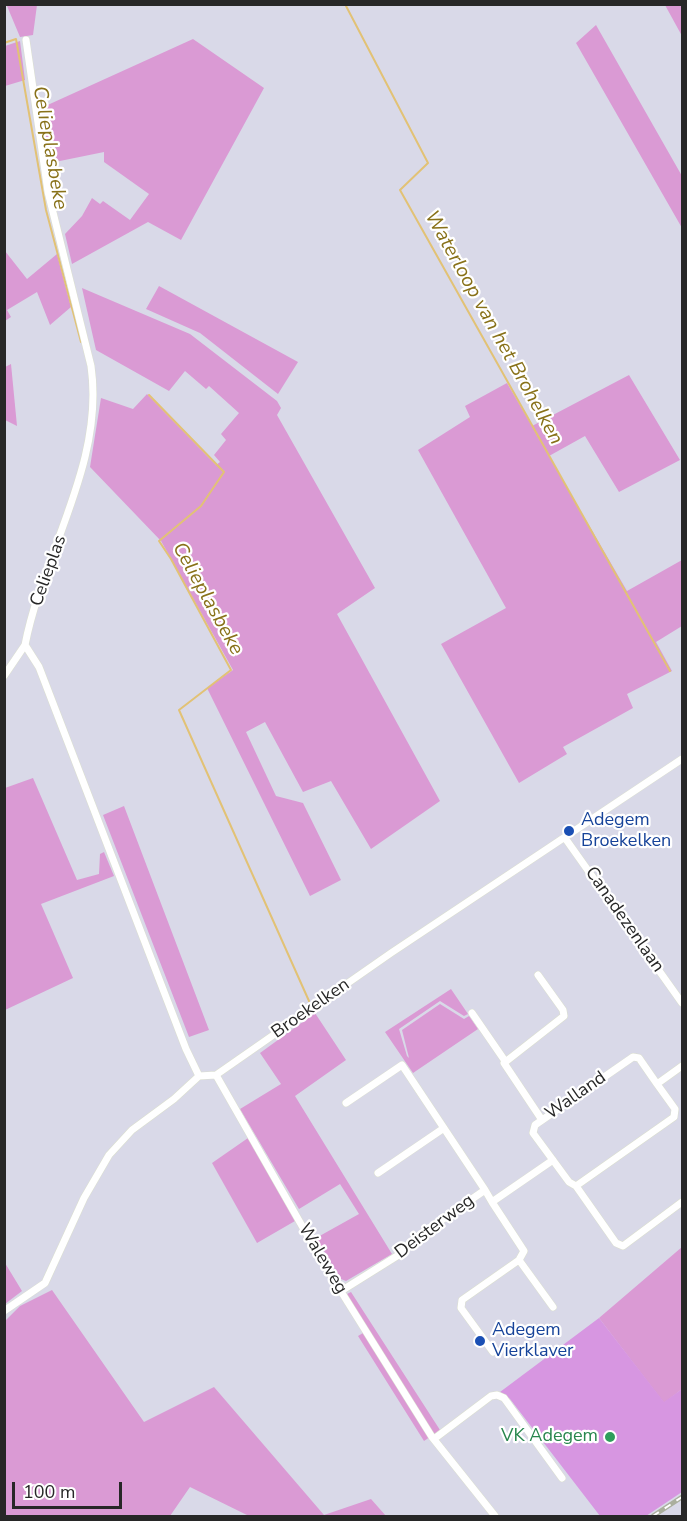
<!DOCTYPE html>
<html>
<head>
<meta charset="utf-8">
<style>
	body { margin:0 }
	#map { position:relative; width:687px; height:1521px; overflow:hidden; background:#d9d9e8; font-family:"Nunito Sans",sans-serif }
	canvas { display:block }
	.frame { position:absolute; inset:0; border:6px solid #272727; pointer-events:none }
	.scale { position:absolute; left:12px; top:1482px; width:110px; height:27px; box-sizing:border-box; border:3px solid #272727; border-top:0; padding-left:8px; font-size:18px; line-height:21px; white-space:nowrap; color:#272727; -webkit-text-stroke:4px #fff; paint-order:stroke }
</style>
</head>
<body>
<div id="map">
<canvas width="687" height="1521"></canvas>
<div class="frame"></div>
<div class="scale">100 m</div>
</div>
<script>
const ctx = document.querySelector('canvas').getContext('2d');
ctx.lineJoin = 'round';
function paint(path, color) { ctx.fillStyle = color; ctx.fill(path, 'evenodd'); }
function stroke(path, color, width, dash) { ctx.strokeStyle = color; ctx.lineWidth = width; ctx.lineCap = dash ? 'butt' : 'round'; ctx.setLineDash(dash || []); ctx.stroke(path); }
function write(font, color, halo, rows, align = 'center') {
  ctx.font = font + ' "Nunito Sans",sans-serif'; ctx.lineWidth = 4.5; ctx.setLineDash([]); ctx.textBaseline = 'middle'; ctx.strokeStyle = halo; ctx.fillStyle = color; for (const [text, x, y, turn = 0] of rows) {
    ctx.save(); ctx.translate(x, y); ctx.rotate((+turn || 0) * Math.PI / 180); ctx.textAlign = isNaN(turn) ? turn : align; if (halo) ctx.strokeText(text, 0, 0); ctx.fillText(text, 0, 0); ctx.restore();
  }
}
const green = new Path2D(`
	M13,5h24l-4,30 -13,2 -13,-31z
	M665,5h17v31z
	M596,25l86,151v52l-106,-185z
	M193,39l71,49 -83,152 -33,-18 -76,42 -7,-30 17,-18 10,-18 8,6 3,-3 27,19 19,-26 -45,-32v-10l-54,11 -9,-55z
	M20,41l5,39 -20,6v-40z
	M5,251l22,28 30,-25 14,53 -21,18 -13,-33 -30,18 4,7 -6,4z
	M159,286l139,76 -20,32 -78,-61 -54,-24z
	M82,288l108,46 87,67 4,7 -4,7 98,173 -38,26 103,187 -69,48 -40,-68 -28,11 -38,-70 -19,10 30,64 27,7 38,77 -31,16 -103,-208 26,-18 -72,-129 -71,-74 11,-69 32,11 14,-15 69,71 4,-3 -6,-7 12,-15 -5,-6 18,-21 -30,-27 -3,3 -21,-18 -16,20 -73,-41z
	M11,364l6,62 -12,-6v-53z
	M629,375l51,85 -61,32 -34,-56 -36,20 78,135 55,-31v66l-26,16 16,29 -45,23 6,14 -70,39 4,7 -48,29 -78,-139 65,-36 -88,-158 52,-33 -5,-11 42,-23 25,43z
	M33,778l44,102 22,-6 1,-20 4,-2 10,24 -73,28 32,74 -68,32v-222z
	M124,806l85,224 -20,7 -86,-222z
	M451,989l17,25 -4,2 -24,-15 -41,28 8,27 2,2 -7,-28 38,-26 24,15 5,-3 9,13 -65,44 -28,-41z
	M315,1013l31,47 -51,36 97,158 -46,27 -5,-2 -25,-41 43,-24 -19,-30 -41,25 -59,-100 41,-25 -21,-31z
	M248,1138l47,83 -38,22 -45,-80z
	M682,1247v142l-18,14 -65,-85z
	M5,1263l17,28 -17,13h-1z
	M52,1290l92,132 70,-35 110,128 47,-16 15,17h-137l-59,-29 -20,29h-165v-195l15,-15z
	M351,1292l89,138 -16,11 -66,-105 10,-6 -21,-36z`);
const pitch = new Path2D(`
	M599,1318l65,84 18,-13v103l-36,24h-46l-90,-117 -10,-7z`);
const stream = new Path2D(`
	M345,4l83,159 -28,27 270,481
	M4,43l12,-4 30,171 35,132
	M149,395l75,77 -23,34 -42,35 12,18 60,111 -52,40 130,291`);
const street = new Path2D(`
	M26,40l22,152 43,174c14,97 -48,186 -66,279l14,22 147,382 13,27
	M4,676l21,-31
	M565,838l117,165
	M538,975l25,35 1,6 -60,47 38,57
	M472,1013l33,48
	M216,1075l106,186 110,176 63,79
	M657,1084l18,25 -1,8 -98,69 -7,-4 -36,-49 2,-8 98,-68 6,1 18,26 25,-18
	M346,1103l56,-38 83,125
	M378,1173l66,-45
	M576,1186l40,57 7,3 59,-44
	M492,1202l32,49 -5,9 -57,40 -1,8 32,44
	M519,1260l34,47
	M341,1291l56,-35 17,-17 71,-49 7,12 61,-42
	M4,1311l41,-28 39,-85 25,-43 23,-25 42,-31 25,-23 17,-1 175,-122 291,-194
	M434,1439l57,-43 6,-1 7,3 58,80`);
const rail = new Path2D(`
	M653,1516l29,-19`);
const markers = [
	[569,831,6,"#1a4fb4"],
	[480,1341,6,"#1a4fb4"],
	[610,1437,6,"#2e9e5b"]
];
const streetNames = [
	["Celieplas",49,571,-70],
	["Canadezenlaan",624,920,55],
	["Broekelken",311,1009,-35],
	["Walland",576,1096,-35],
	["Deisterweg",435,1227,-37],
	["Waleweg",322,1259,59]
];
const transitNames = [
	["Adegem",581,821],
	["Broekelken",581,842],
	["Adegem",492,1331],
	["Vierklaver",492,1352]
];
const leisureNames = [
	["VK Adegem",598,1437]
];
const waterNames = [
	["Celieplasbeke",49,148,80],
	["Waterloop van het Brohelken",493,328,61],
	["Celieplasbeke",207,599,61]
];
paint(green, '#da9ad4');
paint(pitch, '#d796e1');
stroke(stream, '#e2c275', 2);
stroke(street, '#dbdfcf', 8);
stroke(street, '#fff', 7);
stroke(rail, '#aaaf9d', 4.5);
stroke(rail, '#fff', 2, [7]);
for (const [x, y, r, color] of markers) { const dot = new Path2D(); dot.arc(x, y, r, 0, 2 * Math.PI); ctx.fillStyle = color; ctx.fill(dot); stroke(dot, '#fff', 2); }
write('18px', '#272727', '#fff', streetNames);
write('18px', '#164399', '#fff', transitNames, 'left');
write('18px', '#27864d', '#fff', leisureNames, 'right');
write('italic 20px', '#887119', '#fff', waterNames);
</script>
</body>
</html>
